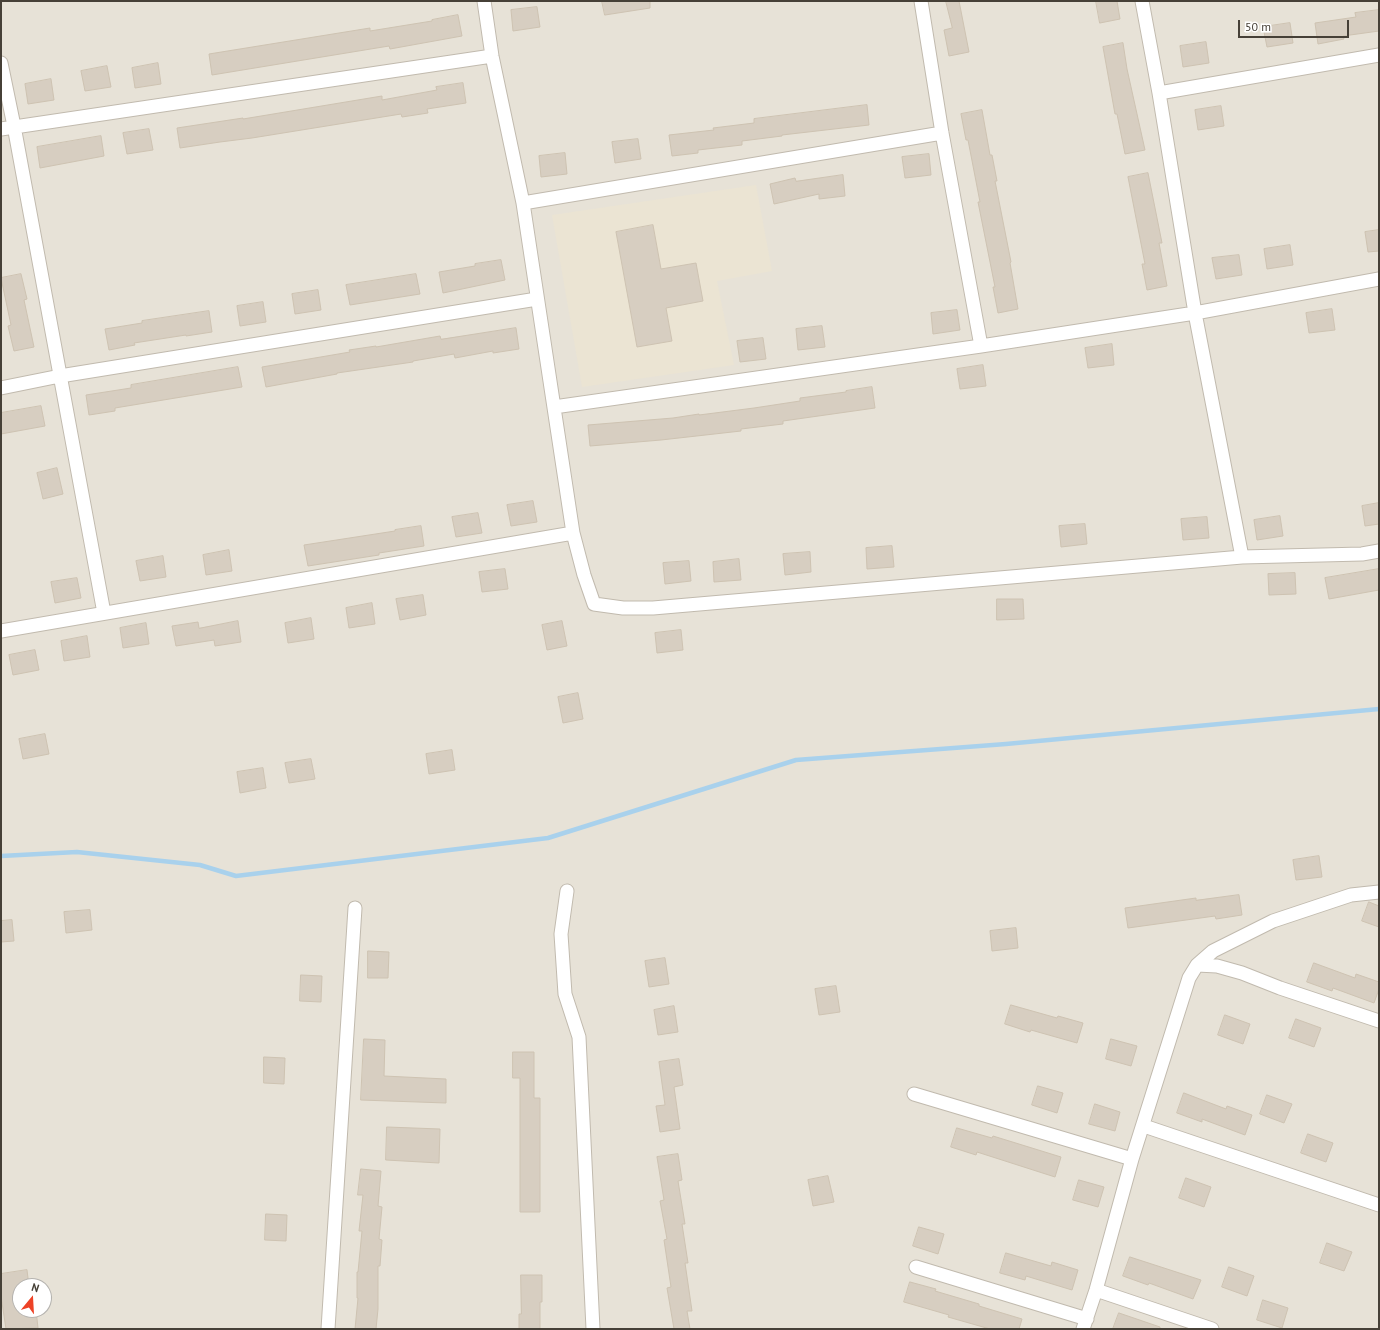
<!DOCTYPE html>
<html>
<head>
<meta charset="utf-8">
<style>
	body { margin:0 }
	#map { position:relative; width:1380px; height:1330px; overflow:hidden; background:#f3f0e8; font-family:"PT Sans",sans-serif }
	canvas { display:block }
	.frame { position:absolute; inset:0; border:2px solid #464037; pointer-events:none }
	.north { position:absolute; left:12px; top:1278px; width:40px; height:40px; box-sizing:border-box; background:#fff; border:1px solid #b5b3af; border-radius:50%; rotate:18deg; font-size:11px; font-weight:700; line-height:16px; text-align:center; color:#464037 }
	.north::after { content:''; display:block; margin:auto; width:14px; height:18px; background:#ed4226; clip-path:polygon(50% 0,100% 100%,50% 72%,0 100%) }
	.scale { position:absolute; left:1238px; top:20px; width:111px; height:18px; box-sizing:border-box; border:2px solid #464037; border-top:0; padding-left:5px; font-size:12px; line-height:14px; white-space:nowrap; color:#464037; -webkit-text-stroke:3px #fff; paint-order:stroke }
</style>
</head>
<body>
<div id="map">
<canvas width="1380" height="1330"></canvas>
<div class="frame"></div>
<div class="north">N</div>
<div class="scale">50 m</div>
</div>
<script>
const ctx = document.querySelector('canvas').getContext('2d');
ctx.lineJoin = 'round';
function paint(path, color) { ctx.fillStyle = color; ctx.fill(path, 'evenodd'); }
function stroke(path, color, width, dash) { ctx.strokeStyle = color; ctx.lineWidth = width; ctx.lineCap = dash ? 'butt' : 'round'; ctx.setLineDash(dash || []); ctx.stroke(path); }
const residential = new Path2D(`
	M1,1h1378v1328h-1378zM20,1286h24v24h-24z`);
const education = new Path2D(`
	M756,185l16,86 -55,10 17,84 -152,22 -30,-172z`);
const stream = new Path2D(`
	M1,856l76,-4 123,13 36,11 312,-38 248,-78 210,-16 373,-35`);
const building = new Path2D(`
	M602,1h48v7l-45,7z
	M946,1h13l10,51 -20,4 -5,-26 8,-2z
	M1096,1h21l3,18 -20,4z
	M537,7l3,20 -27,4 -2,-21z
	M1379,10v21l-36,5 1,3 -26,5 -3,-21 41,-6 -1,-4z
	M458,15l4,21 -72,13 -1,-3 -177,29 -3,-21 161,-26v3l62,-10v-1z
	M1290,23l3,20 -26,4 -4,-20z
	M1206,42l3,21 -26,4 -3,-21z
	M1123,43l4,26 18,81 -20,4 -8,-40h-2l-12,-67z
	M158,63l3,21 -26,4 -3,-20z
	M107,66l4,21 -26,4 -4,-20z
	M51,79l3,21 -26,4 -3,-20z
	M463,83l3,20 -39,6 1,4 -26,4 -1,-3 -149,24 -32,4 -40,6 -3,-20 66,-10v1l139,-23v4l55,-10 -1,-3z
	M867,105l2,20 -87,10v1l-40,5v4l-44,5v3l-26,3 -3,-21 45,-5 -1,-2 41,-5v-4z
	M1221,106l3,20 -26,4 -3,-20z
	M982,110l8,45h2l5,26h-2l16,81 -1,1 8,46 -20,4 -5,-26h2l-17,-85h2l-12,-62h-2l-5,-26z
	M149,129l4,21 -26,4 -4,-21z
	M101,136l3,20 -64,12 -3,-21z
	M638,139l3,20 -26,4 -3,-21z
	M565,153l2,21 -26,3 -2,-21z
	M929,154l2,21 -26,3 -3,-21z
	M1148,173l14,70h-3l8,43 -20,4 -5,-26h3l-17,-87z
	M843,175l2,21 -26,3v-5l-45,10 -4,-20 25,-6 1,3z
	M653,225l8,44 35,-6 7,38 -37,7 6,33 -35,6 -21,-115z
	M1379,230v21l-11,1 -3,-20z
	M1290,245l3,20 -26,4 -3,-20z
	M1239,255l3,20 -26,4 -4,-21z
	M501,260l4,20 -62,13 -4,-21 36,-6v-2z
	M21,274l6,25 -3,1 10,47 -20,4 -6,-25 3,-1 -10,-47z
	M416,274l4,20 -70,11 -4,-20z
	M318,290l3,20 -26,4 -3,-20z
	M263,302l3,20 -26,4 -3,-20z
	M1332,309l3,21 -26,3 -3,-20z
	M957,310l3,20 -27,4 -2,-21z
	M209,311l3,21 -26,4v-1l-52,8 1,2 -26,5 -4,-21 37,-6v-2z
	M822,326l3,21 -27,3 -2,-21z
	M516,328l3,21 -26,4v-2l-38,7 -1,-4 -41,7v1l-76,11v1l-71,13 -4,-20 88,-15 -1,-2 27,-4v1l64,-11 1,3z
	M763,338l3,21 -26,3 -3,-21z
	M1112,344l2,21 -26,3 -3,-20z
	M983,365l3,21 -26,3 -3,-20z
	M238,367l4,20 -127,21v3l-26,4 -3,-20 45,-7v-3z
	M872,387l3,21 -92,13v3l-42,5v2l-80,9 -71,6 -2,-21 85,-7 26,-4v1l55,-7 46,-7v-3l46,-6v-1z
	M41,406l4,20 -44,8v-21z
	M57,468l6,26 -20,5 -6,-26z
	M533,501l4,21 -26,4 -4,-21z
	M1379,503v21l-14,2 -3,-20z
	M478,513l4,20 -26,4 -4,-20z
	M1280,516l3,20 -26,4 -3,-20z
	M1207,517l2,21 -26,2 -2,-21z
	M1085,524l2,20 -26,3 -2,-21z
	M421,526l3,20 -45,7v2l-71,11 -4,-21 91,-14v-1z
	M892,546l2,21 -27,2 -1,-21z
	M229,550l3,21 -26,4 -3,-20z
	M810,552l1,20 -26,3 -2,-21z
	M163,556l3,21 -26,4 -4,-20z
	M739,559l2,21 -27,2 -1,-20z
	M689,561l2,20 -26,3 -2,-21z
	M505,569l3,20 -26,3 -3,-20z
	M1379,569v21l-50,9 -4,-21z
	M1295,573l1,21 -27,1 -1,-21z
	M77,578l4,20 -26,5 -4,-21z
	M423,595l3,20 -26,5 -4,-21z
	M997,599h26l1,20 -27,1z
	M372,603l3,21 -26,4 -3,-20z
	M311,618l3,21 -26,4 -3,-20z
	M238,621l3,21 -26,4 -1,-6 -38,6 -4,-20 26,-4 1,6z
	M562,621l5,25 -20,4 -5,-25z
	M146,623l3,21 -26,4 -3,-20z
	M681,630l2,20 -26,3 -2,-20z
	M87,636l3,21 -26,4 -3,-20z
	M35,650l4,20 -26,5 -4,-20z
	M578,693l5,26 -20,4 -5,-26z
	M45,734l4,20 -26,5 -4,-20z
	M452,750l3,20 -26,4 -3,-20z
	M311,759l4,20 -26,4 -4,-20z
	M263,768l3,20 -26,5 -3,-21z
	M1319,856l3,21 -26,3 -3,-20z
	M1239,895l3,20 -26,4 -1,-3 -87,12 -3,-20 71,-10v2z
	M1369,902l10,4v21l-17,-6z
	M90,910l2,20 -26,3 -2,-21z
	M12,920l2,21 -13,1v-21z
	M1016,928l2,20 -26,3 -2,-20z
	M368,951l21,1 -1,26h-20z
	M665,958l4,26 -20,3 -4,-26z
	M1314,963l41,15 1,-4 23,8v7l-5,14 -41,-15 -1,3 -25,-9z
	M301,975l21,1 -1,26 -21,-1z
	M836,986l4,26 -21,3 -4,-26z
	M1011,1005l46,13 1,-2 25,7 -6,20 -46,-13 -1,2 -25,-8z
	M674,1006l4,26 -20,3 -4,-25z
	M1225,1015l25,9 -7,20 -25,-9z
	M1296,1019l25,9 -7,19 -25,-9z
	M364,1039l21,1 -1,36 62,3v24l-85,-3z
	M1111,1039l26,7 -6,20 -25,-7z
	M513,1052h21v46h6v114h-20v-134h-7z
	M264,1057l21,1 -1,26 -20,-1z
	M679,1059l4,26 -9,2 6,42 -20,3 -4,-26 9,-1 -6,-43z
	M1038,1086l25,7 -6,20 -25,-8z
	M1184,1093l42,16 1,-3 25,9 -7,20 -43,-16v3l-25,-9z
	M1267,1095l25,9 -8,19 -24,-9z
	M1095,1104l25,8 -5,19 -26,-7z
	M387,1127l53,2 -1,34 -53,-3z
	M957,1128l35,10 1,-2 68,21 -6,20 -78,-25 -1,3 -25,-8z
	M1308,1134l25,9 -7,19 -25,-9z
	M678,1154l4,26 -4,1 7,43h-3l6,39h-3l7,48h-5l3,18h-16l-7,-41 4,-1 -7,-47 3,-1 -7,-38 4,-1 -7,-43z
	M361,1169l20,2 -3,35 4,1 -3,32 3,1 -2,26h-2v43l-2,20h-21l3,-31h-1v-26h1l4,-41h-3l4,-36h-5z
	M828,1176l6,26 -21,4 -5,-26z
	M1186,1178l25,9 -7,20 -25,-9z
	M1079,1180l25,7 -6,20 -25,-7z
	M266,1214l21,1 -1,26 -21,-1z
	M919,1227l25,7 -6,20 -25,-8z
	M1327,1243l25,9 -8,19 -24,-8z
	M1006,1253l45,13 1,-4 26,8 -6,20 -46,-14 -1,4 -25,-7z
	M1130,1257l71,23 -8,19 -44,-16 -1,2 -25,-9z
	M1229,1267l25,9 -7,20 -25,-9z
	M27,1270l2,16h-9v24h16l2,18 -32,1 -5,-33v-22z
	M521,1275h21v27h-2v27h-21v-15h2z
	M910,1282l26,7 -1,2 44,13v2l43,13 -3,10h-29l-42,-12 1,-2 -45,-13z
	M1263,1300l25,8 -6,20 -25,-8z
	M1119,1313l41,14v2h-47z`);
const street = new Path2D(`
	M921,1l21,132 39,213
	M1142,1l17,92 36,220 47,244
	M1,63l13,63 90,487
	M1159,93l220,-38
	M1,129l491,-73
	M523,203l419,-70
	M1,388l59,-12 477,-77
	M554,407l427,-61 214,-33 184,-34
	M573,533l11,42 10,29 29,4h30l589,-51 120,-3 17,-3
	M1,631l572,-98 -50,-330 -31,-147 -8,-55
	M567,891l-6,43 4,60 14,43 14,292
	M1197,965l20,1 25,7 38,15 99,33
	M914,1094l218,65
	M1144,1126l235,79
	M916,1267l171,52
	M1096,1290l116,39
	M328,1329l27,-421
	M1083,1329l13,-39 36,-131 57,-181 8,-13 16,-14 60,-30 78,-26 28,-3`);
paint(residential, '#e7e2d7');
paint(education, '#ebe4d3');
stroke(stream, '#a9d1ec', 4.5);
paint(building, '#d7cec1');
stroke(building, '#cec3b2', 1);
stroke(street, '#c1baae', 15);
stroke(street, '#fff', 13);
</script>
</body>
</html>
